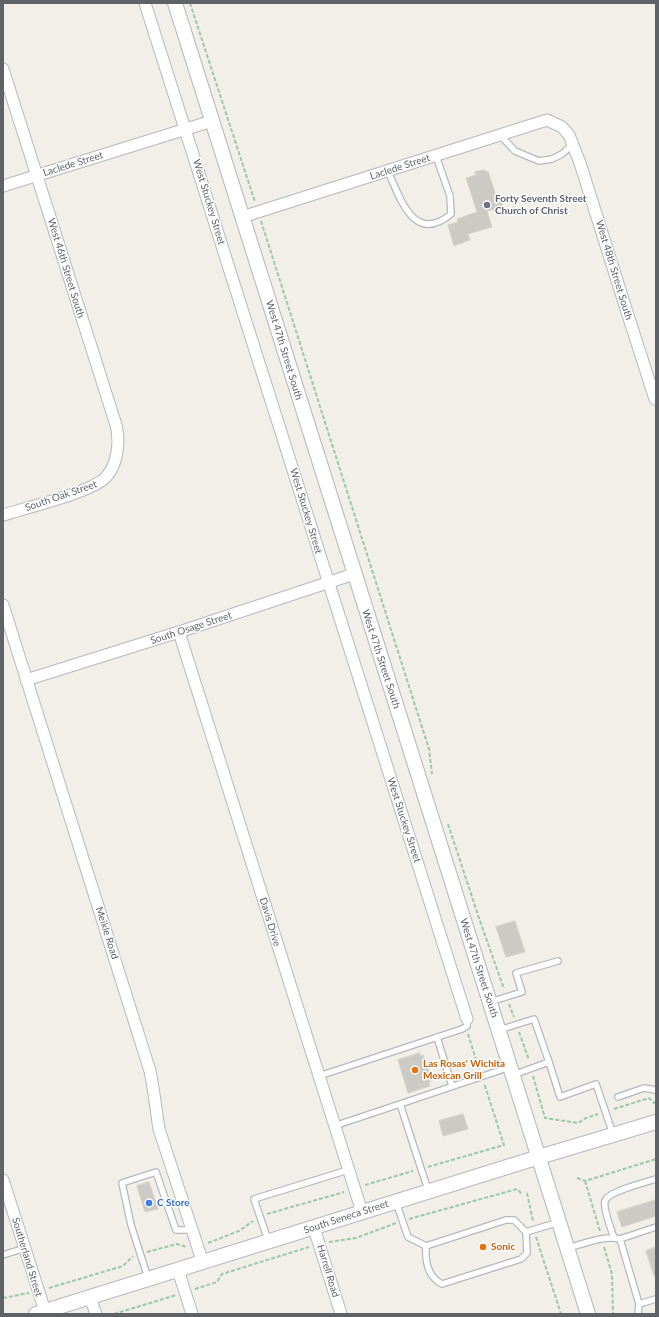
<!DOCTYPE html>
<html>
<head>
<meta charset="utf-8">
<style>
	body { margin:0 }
	#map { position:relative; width:659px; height:1317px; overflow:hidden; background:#f1efe8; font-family:Lato,sans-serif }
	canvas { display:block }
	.frame { position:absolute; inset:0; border:4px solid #5f6368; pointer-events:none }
</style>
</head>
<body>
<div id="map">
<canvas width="659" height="1317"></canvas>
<div class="frame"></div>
</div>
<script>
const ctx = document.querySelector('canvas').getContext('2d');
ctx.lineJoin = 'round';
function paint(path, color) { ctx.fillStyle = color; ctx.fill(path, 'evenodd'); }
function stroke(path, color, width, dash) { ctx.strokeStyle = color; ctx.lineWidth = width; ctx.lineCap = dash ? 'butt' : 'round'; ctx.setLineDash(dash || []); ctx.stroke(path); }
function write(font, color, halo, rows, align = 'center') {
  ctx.font = font + ' Lato,sans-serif'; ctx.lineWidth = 3; ctx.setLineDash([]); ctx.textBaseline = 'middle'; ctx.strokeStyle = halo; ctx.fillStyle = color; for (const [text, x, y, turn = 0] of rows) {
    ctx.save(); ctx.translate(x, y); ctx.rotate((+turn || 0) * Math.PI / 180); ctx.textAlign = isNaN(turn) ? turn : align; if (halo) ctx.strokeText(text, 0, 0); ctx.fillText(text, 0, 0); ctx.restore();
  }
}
const building = new Path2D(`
	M485,170l1,2 2,-1 9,28 4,-1 2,9 -16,4 5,16 -24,7 2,6 -16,6 -6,-21 10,-3 -1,-3 20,-7 -11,-34 10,-3 -1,-3z
	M515,921l10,31 -19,5 -10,-30z
	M420,1053v3l3,-1 9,26 -3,1 1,4 -22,7 -10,-33z
	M463,1114l5,15 -25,7 -4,-15z
	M149,1182l9,27 -13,3 -8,-26z
	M656,1200v16l-34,11 -5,-15z
	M656,1247v29h-2l-8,-25z`);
const path = new Path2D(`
	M190,3l65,199
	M261,221l168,528 3,25
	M448,824l32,97 24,68
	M509,1004l5,13
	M519,1032l10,28
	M468,1034l11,35
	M533,1076l12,42 33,5 8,-5 12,-4
	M614,1109l35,-11 5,5 2,-1
	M428,1167l76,-22 -20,-62
	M577,1178l8,3 71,-22
	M585,1181l15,50
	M365,1185l48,-14
	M527,1193l6,28
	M267,1214l77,-22
	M409,1219l108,-30 5,5
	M536,1237l25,77
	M329,1242l27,-4 40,-15
	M208,1243l31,-12 14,-10
	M604,1247l8,27 1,40
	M147,1252l30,-8 10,3
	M49,1288l74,-22 10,-10
	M195,1289l22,-7 5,-8 87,-27
	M3,1298l26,-5
	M114,1314l62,-19`);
const service = new Path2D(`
	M500,135l15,16 24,10 13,-2 10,-5 11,-10
	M388,171c12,27 26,74 63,43l-1,-18 -14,-40
	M490,1002l32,-10 -6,-19 42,-12
	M499,1030l35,-11 15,43 -36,13
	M437,1037l15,49
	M549,1062l11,35 36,-13 17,50
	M319,1076l143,-47 5,-3v-7
	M618,1097l26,-9 12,2
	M334,1126l66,-22
	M428,1190l-28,-86 110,-37
	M396,1202l12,35 18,9 80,-26h8l12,12 33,-10
	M614,1238c-3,-9 -11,-29 -9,-37 2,-9 41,-19 51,-22
	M620,1239l36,-12
	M268,1240l-14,-41 94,-29
	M426,1246c-1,15 2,31 16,38l79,-25 6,-6 -1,-21
	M568,1248c15,-4 36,-13 52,-9l19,65 -1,10
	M3,1255l22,-7
	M148,1278l-17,-53 -9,-42 34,-11 20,58h16
	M639,1304l17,-5`);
const minor = new Path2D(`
	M145,3l322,1016
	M3,69l113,356c4,16 2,39 -10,52 -13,15 -81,31 -103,38
	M3,186l209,-65
	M242,217l305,-97 15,7 7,8 11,28 47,149 28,87
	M3,605l147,466c4,19 6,39 9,58l44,134
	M179,632l183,580
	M26,680l153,-48 175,-58
	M3,1180l42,131
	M314,1228l27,86
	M178,1270l14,44
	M90,1297l6,17`);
const tertiary = new Path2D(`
	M175,3l413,1311
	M36,1314l503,-157 117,-35`);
const markers = [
	[487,205,4,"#6b7280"],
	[415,1070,4,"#e8710a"],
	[149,1203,4,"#3f7fe0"],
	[483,1247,4,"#e8710a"]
];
const streetNames = [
	["Laclede Street",73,164,-17],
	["Laclede Street",400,167,-18],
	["West Stuckey Street",209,202,73],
	["West 46th Street South",66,268,73],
	["West 48th Street South",614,270,73],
	["West 47th Street South",284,350,73],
	["South Oak Street",61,496,-19],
	["West Stuckey Street",306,511,73],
	["South Osage Street",191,628,-18],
	["West 47th Street South",381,659,72],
	["West Stuckey Street",404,820,72],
	["Davis Drive",270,922,73],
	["Meikle Road",107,933,72],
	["West 47th Street South",479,968,72],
	["South Seneca Street",346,1217,-18],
	["Southerland Street",27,1257,73],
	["Harrell Road",328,1271,73]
];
const worshipNames = [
	["Forty Seventh Street",495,199],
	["Church of Christ",495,211]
];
const foodNames = [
	["Las Rosas' Wichita",423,1064],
	["Mexican Grill",423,1076],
	["Sonic",491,1247]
];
const shopNames = [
	["C Store",157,1203]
];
paint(building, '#cccac5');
stroke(building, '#d6d1c6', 1);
stroke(service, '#b5b8bc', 8);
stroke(minor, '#b5b8bc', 13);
stroke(tertiary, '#b5b8bc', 16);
stroke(path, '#9cc7a9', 2, [4, 2]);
stroke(service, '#fff', 5.5);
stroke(minor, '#fff', 11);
stroke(tertiary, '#fff', 14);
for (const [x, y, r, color] of markers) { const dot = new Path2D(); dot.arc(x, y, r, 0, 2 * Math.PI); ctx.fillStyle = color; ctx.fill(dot); stroke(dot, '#fff', 1.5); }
write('10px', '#5f6368', '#fff', streetNames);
write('bold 10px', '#5b616d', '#fff', worshipNames, 'left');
write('bold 10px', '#c56008', '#fff', foodNames, 'left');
write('bold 10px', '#366cbe', '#fff', shopNames, 'left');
</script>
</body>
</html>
